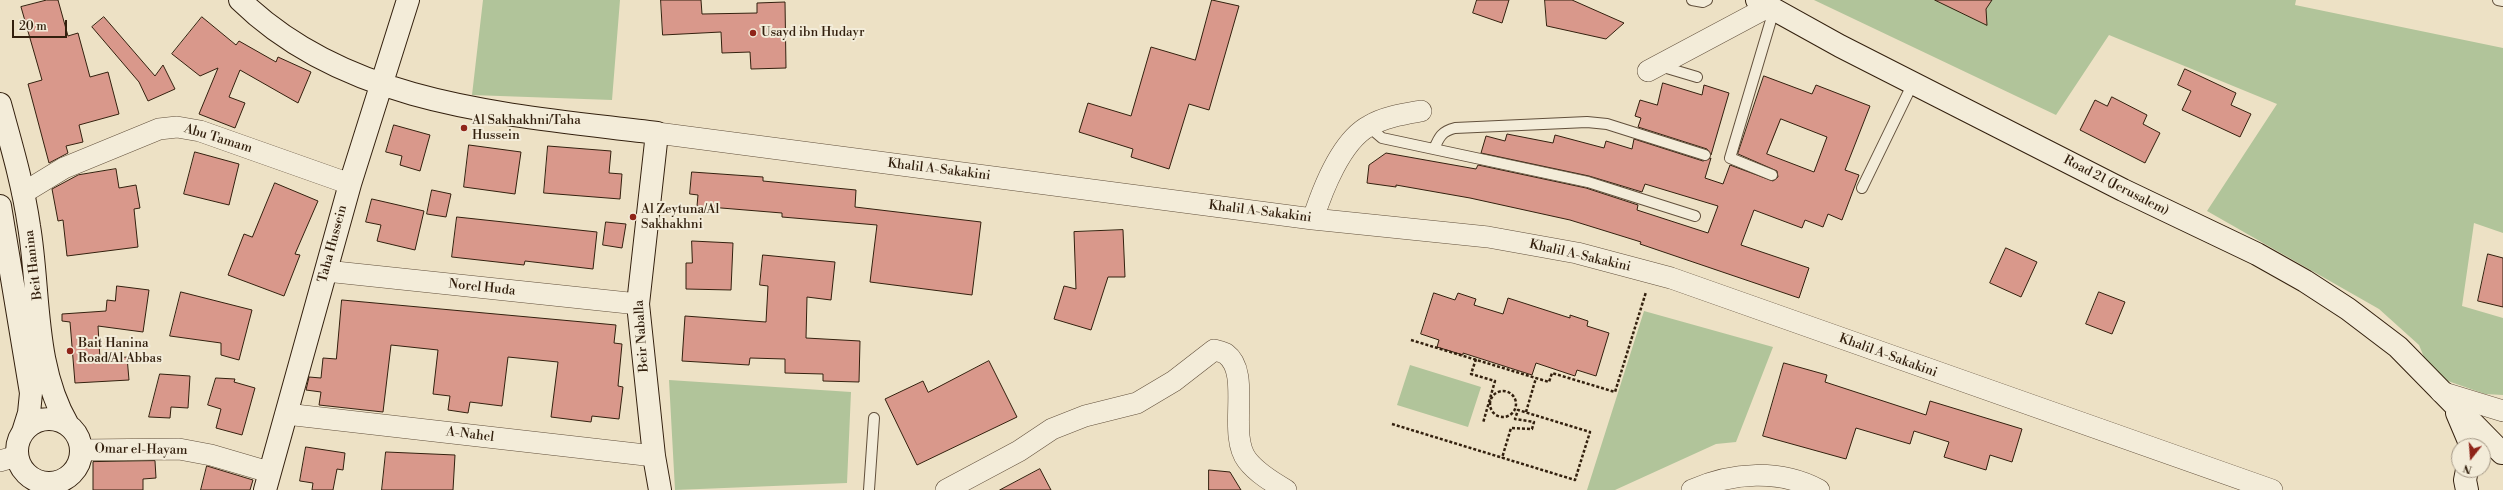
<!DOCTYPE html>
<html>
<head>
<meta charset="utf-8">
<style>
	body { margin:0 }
	#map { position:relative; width:2503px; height:490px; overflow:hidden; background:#ede1c5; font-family:"Libre Bodoni",serif }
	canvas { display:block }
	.north { position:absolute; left:2451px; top:438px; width:40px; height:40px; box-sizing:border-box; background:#f3ecd9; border:1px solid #a69a88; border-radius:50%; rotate:197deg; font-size:11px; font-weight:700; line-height:16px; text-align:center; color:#33200e }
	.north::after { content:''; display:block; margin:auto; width:14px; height:18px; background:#8f2418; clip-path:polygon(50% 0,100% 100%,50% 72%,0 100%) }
	.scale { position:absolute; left:12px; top:20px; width:55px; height:18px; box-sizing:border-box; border:2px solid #33200e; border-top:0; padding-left:5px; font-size:12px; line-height:14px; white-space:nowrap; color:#33200e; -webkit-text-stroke:3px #f3ecd9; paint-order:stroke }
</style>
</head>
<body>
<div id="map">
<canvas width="2503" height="490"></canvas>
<div class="north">N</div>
<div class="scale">20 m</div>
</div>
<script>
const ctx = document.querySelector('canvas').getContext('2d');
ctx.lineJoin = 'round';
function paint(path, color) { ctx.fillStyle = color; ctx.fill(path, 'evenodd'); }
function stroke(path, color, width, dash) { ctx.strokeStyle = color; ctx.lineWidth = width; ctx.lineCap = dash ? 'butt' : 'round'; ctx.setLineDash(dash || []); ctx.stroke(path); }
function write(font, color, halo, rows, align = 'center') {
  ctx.font = font + ' "Libre Bodoni",serif'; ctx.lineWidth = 4; ctx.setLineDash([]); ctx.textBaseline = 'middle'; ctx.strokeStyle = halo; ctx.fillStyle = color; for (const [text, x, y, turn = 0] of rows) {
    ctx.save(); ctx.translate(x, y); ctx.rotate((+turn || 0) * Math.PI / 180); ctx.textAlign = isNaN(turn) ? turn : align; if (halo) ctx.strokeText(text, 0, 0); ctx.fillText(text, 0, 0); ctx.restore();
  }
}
const green = new Path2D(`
	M483,0h137l-8,100 -140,-5z
	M1814,0h482l-1,5 208,43v185l-29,-10 -12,83 41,12v77l-18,-1 -40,-14 -19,-18 -7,-17 -40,-36 -172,-98 70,-107 -168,-69 -53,80z
	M1644,311l129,36 -37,95 -20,2 -101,46h-28z
	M1410,365l71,22 -13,40 -71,-22z
	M669,380l182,12 -4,91 -172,7z`);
const building = new Path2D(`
	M47,0h11l10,36 10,-3 12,44 18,-5 11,42 -40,11 4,17 -17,4 2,7 -19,10 -21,-79 14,-4 -21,-73z
	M661,0h40l1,14 55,-1v-10l28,-1 1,66 -35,1 -1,-17 -28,1 -1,-21 -58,3z
	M1212,0l27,6 -30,104 -20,-6 -20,65 -38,-12 2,-8 -54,-17 9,-29 43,13 20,-69 44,13z
	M1477,0h32l-7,23 -29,-10z
	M1545,0h27l52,23 -18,16 -59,-13z
	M1935,0h57l-6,9 1,16z
	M104,17l51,59 8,-11 12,24 -27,12 -9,-19 -47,-55z
	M202,17l34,28 3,-4 37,21 2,-5 33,15 -13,31 -58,-33 -11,27 16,6 -10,25 -36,-14 19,-46 -18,8 -28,-22z
	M2185,69l51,24 -5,12 20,9 -11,23 -58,-27 9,-19 -13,-6z
	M1764,76l48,18 4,-9 54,21 -25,64 14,5 -17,45 -14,-6 -5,13 -18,-7 -3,8 -48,-18 -13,35 68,23 -10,30 -159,-54 1,-2 -71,-22 -100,-22 -74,-13v2l-29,-4 2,-18 17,-12 90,16 2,-4 108,23 52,17 -1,5 71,23 10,-27 -73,-22 -3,8 -53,-16 -108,-23 5,-17 19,5 2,-7 46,9 2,-8 49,13 2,-7 26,8 2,-10 69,22 8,-3 -6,20 18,6 7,-19 43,16 5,-4 -1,-6 -39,-17zM1781,119l46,18 -13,35 -47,-18z
	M1663,83l39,12 2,-10 25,8 -18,62 -4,-6 -69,-22 3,-9 -6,-2 5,-16 17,5z
	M2112,97l35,18 -4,9 17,9 -15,30 -65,-33 15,-30 12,6z
	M394,125l36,10 -10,36 -20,-6 2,-9 -16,-4z
	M469,145l52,7 -6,42 -51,-7z
	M548,146l63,5 -2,22 13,1 -2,25 -76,-6z
	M195,152l44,12 -10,41 -45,-11z
	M116,169l3,19 17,-3 4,23 -6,1 4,38 -71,9 -4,-36 -5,1 -6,-32 26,-14z
	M692,172l71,5v4l93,9 -1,17 126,15 -9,73 -102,-13 7,-57 -95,-8v-4l-85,-7 1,-11 -8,-1z
	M275,183l43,18 -23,53 5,1 -16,41 -56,-21 16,-41 8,3z
	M432,190l19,4 -5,23 -19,-3z
	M372,199l52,12 -9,39 -38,-9 4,-16 -15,-3z
	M457,217l140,15 -4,37 -68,-8 -1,4 -72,-8z
	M606,222l20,2 -4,24 -19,-3z
	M1123,230l2,47h-17l-17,53 -37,-11 10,-33 12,3 -2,-57z
	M692,241l41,2 -2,47 -45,-1v-26h6z
	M2006,248l31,14 -16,35 -31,-14z
	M2488,254l15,4v49l-25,-6z
	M763,255l72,7 -4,38 -24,-3 -1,41 54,3 -1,41 -36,-1v-7l-38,-1v-14l-35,-1 -1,7 -67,-4 3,-45 81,6 2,-36 -8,-1z
	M117,286l32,4 -6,42 -45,-6 2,33 27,-2 2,23 -54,3 -5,-61 -8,-1v-7l44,-3 1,-11 8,1z
	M181,292l71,18 -13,50 -18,-5v-12l-51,-7z
	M2099,292l26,10 -13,32 -26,-10z
	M1434,293l21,7 3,-7 18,6 -2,6 29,9 5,-16 62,20v-3l18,6 -1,5 22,7 -13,43 -19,-6 -2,6 -39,-13 -4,12 -69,-22v2l-26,-8 2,-7 -18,-6z
	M342,300l274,25 -2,18 8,1 -4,42 5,1 -4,32 -27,-3 -1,6 -40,-5 7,-55 -50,-5 -6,49 -32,-4 -2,11 -20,-3 2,-14 -17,-2 5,-44 -47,-5 -8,67 -64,-7 2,-13 -15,-2 3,-13 12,1 2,-20 13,1z
	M989,361l28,56 -100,48 -32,-66 38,-18 5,11z
	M1784,363l43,12 -2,7 101,33 4,-14 92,28 -10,33 -22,-7 -4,15 -42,-13 5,-15 -35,-11 -4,13 -54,-16 -10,31 -83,-23z
	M160,374l30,2 -2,32 -17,-1 -1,11 -21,-1z
	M216,378l19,1 -1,3 21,6 -13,47 -26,-7 5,-19 -13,-4z
	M306,447l39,6 -2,17 -6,-1 -4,21h-21l1,-7 -13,-2z
	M386,452l69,3 -2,35h-71z
	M155,461l1,17 -13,1v11h-50v-28z
	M207,466l46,14 -3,10h-49z
	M1040,469l11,21h-51z
	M1209,470l21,2 11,18h-32z`);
const path = new Path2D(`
	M1411,340l138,42 3,-9 63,19 31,-100
	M1476,359l-5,15 24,7 -12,42
	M1490 404a13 13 0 1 1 26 0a13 13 0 1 1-26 0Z
	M1526,412l10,-34
	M1392,424l183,56 15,-48 -72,-22 -3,9 19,3 -2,7 -21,-1 -9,30`);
const lane = new Path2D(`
	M1692,0l11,2 4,-2
	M2498,0l5,1
	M1660,66l37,11
	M1368,126l14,12 206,44 107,34
	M1434,149c5,-12 8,-18 21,-21l132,-6 20,2 98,31
	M1772,175l-42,-17 44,-148
	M1862,188l51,-105
	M869,490l5,-72`);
const street = new Path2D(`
	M1648,71l120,-64
	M657,133l656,86 175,18 89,16 94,25 601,212
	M23,193l41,-25 95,-39 18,-2 23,4 150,53
	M1313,219c9,-28 28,-78 56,-93 15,-9 35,-12 52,-15
	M326,271l312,33
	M2441,392l62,19
	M286,414l368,42
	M81,450l98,-1 32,6 58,17
	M0,461l17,-5
	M946,490l73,-39 33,-22 33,-13 52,-13 37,-22 40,-31c3,1 9,2 12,4 26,19 1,80 21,106 10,13 25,22 39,30
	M1692,490c40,-18 88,-21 127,0`);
const secondary = new Path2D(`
	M240,0c109,107 274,115 417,133l-19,171 16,152 6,34
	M1757,0l83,46 283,144 134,64 48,27 43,28 50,38 104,106
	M0,104c11,40 23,80 29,122 11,65 4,140 39,199
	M0,206l31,187 -2,20 -6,19
	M2457,413l14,33
	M17 451a32 32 0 1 1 64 0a32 32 0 1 1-64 0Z
	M265,490l85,-306 58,-184
	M2467,490l-2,-10 2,-10`);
const markers = [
	[753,33,4,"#8f2418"],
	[464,128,4,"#8f2418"],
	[633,217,4,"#8f2418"],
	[70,351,4,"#8f2418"]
];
const poiNames = [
	["Usayd ibn Hudayr",761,33],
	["Al Sakhakhni/Taha",472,121],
	["Hussein",472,136],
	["Al Zeytuna/Al",641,210],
	["Sakhakhni",641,225],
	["Bait Hanina",78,344],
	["Road/Al Abbas",78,359]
];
const streetNames = [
	["Abu Tamam",218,139,17],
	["Khalil A-Sakakini",939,170,7],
	["Road 21 (Jerusalem)",2116,186,27],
	["Khalil A-Sakakini",1260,212,7],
	["Taha Hussein",333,244,-75],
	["Khalil A-Sakakini",1580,256,13],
	["Beit Hanina",34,265,-97],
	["Norel Huda",482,288,6],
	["Beir Naballa",642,336,-94],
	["Khalil A-Sakakini",1888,356,20],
	["A-Nahel",470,435,7],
	["Omar el-Hayam",141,450,1]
];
paint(green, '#b1c49a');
paint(building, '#d9988b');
stroke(building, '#33200e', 1);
stroke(lane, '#62503c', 12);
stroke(street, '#62503c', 22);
stroke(secondary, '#33200e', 24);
stroke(path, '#33200e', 2.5, [3, 2]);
stroke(lane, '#f3ecd9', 10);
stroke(street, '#f3ecd9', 21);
stroke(secondary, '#f3ecd9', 22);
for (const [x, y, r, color] of markers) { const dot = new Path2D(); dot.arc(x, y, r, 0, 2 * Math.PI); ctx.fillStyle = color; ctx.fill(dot); stroke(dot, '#f3ecd9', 1.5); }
write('13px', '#33200e', '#f3ecd9', poiNames, 'left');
write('13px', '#33200e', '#f3ecd9', streetNames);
</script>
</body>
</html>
